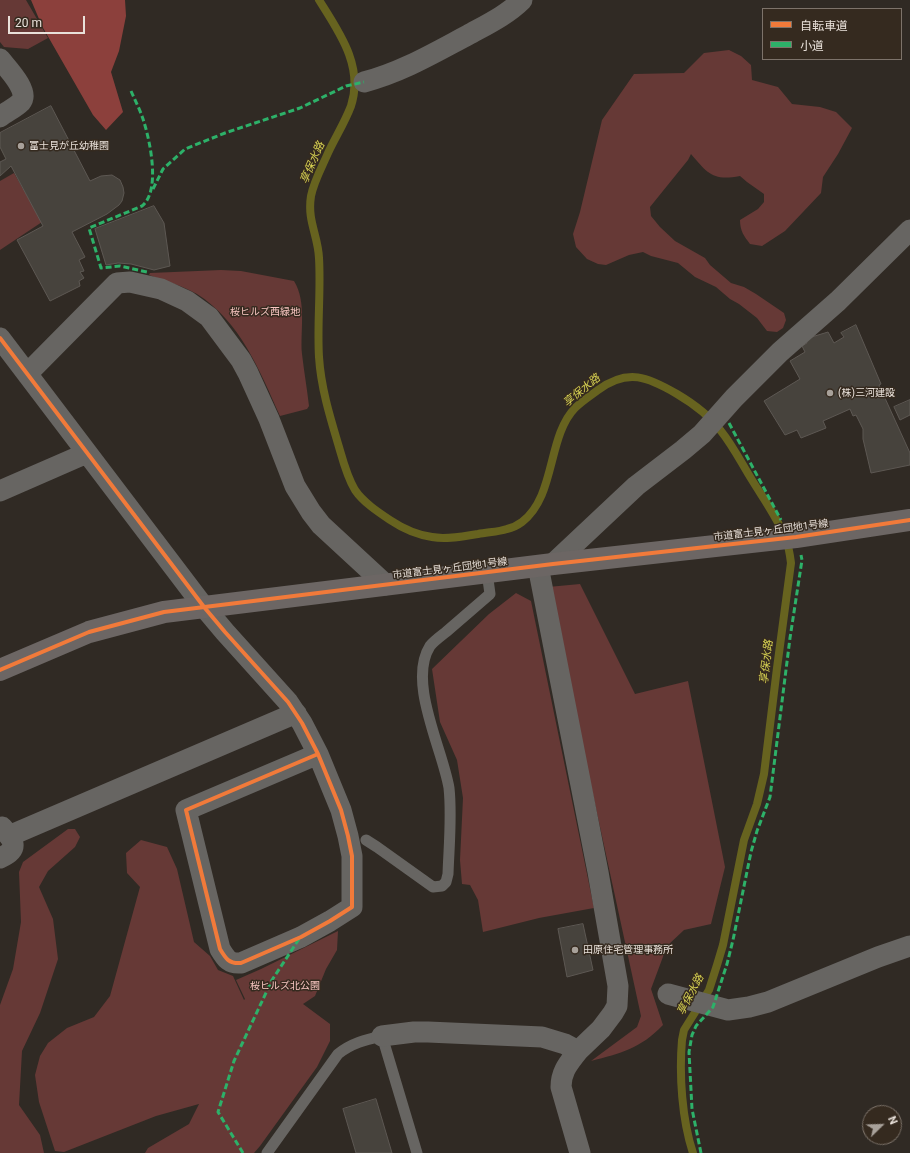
<!DOCTYPE html>
<html>
<head>
<meta charset="utf-8">
<style>
	body { margin:0 }
	#map { position:relative; width:910px; height:1153px; overflow:hidden; background:#302a24; font-family:Roboto,"Noto Sans JP",sans-serif }
	canvas { display:block }
	.legend { position:absolute; left:762px; top:8px; width:140px; height:52px; box-sizing:border-box; background:#352a1f; border:1px solid #7d736a; margin:0; padding:5px 7px; list-style:none; font-size:12px; color:#e9e1da }
	.legend li { display:flex; align-items:center; gap:8px; height:20px }
	.legend b { width:20px; border:1px solid #7d736a }
	.north { position:absolute; left:862px; top:1105px; width:40px; height:40px; box-sizing:border-box; background:#352a1f; border:1px solid #7d736a; border-radius:50%; rotate:67deg; font-size:11px; font-weight:700; line-height:16px; text-align:center; color:#e9e1da }
	.north::after { content:''; display:block; margin:auto; width:14px; height:18px; background:#a8a19a; clip-path:polygon(50% 0,100% 100%,50% 72%,0 100%) }
	.scale { position:absolute; left:8px; top:16px; width:77px; height:18px; box-sizing:border-box; border:2px solid #e9e1da; border-top:0; padding-left:5px; font-size:12px; line-height:14px; white-space:nowrap; color:#e9e1da; -webkit-text-stroke:3px #352a1f; paint-order:stroke }
</style>
</head>
<body>
<div id="map">
<canvas width="910" height="1153"></canvas>
<ul class="legend">
<li><b style="height:5px;background:#f17a3a"></b>自転車道</li>
<li><b style="height:5px;background:#2db169"></b>小道</li>
</ul>
<div class="north">N</div>
<div class="scale">20 m</div>
</div>
<script>
const ctx = document.querySelector('canvas').getContext('2d');
ctx.lineJoin = 'round';
function paint(path, color) { ctx.fillStyle = color; ctx.fill(path, 'evenodd'); }
function stroke(path, color, width, dash) { ctx.strokeStyle = color; ctx.lineWidth = width; ctx.lineCap = dash ? 'butt' : 'round'; ctx.setLineDash(dash || []); ctx.stroke(path); }
function write(font, color, halo, rows, align = 'center') {
  ctx.font = font + ' Roboto,"Noto Sans JP",sans-serif'; ctx.lineWidth = 3; ctx.setLineDash([]); ctx.textBaseline = 'middle'; ctx.strokeStyle = halo; ctx.fillStyle = color; for (const [text, x, y, turn = 0] of rows) {
    ctx.save(); ctx.translate(x, y); ctx.rotate((+turn || 0) * Math.PI / 180); ctx.textAlign = isNaN(turn) ? turn : align; if (halo) ctx.strokeText(text, 0, 0); ctx.fillText(text, 0, 0); ctx.restore();
  }
}
const green = new Path2D(`
	M0,0h26l22,38 -20,11 -24,-2 -4,-5z
	M729,50l12,6 10,9 1,15 26,7 14,17 28,3 16,5 16,16 -14,26 -15,23 -2,16 -36,38 -23,15 -12,-2c-6,-8 -10,-13 -10,-24l18,-11 6,-7v-8l-17,-12 -7,-6c-27,5 -32,-2 -49,-22l-3,6 -38,47 1,9 9,11 15,14 30,17 5,7 21,18 13,4 12,7 28,19 2,7 -3,8 -6,4 -10,-1 -10,-13 -18,-14 -9,-5 -14,-12 -21,-10 -17,-14 -27,-7 -8,-4 -14,3 -23,10 -8,-1 -11,-5 -11,-12 -3,-13 7,-22 22,-92 32,-46 50,-1 20,-20z
	M14,173l28,49 -42,28v-69z
	M221,270l20,1 53,10c13,21 6,50 8,73 2,17 5,35 7,52l-2,3 -27,7c-20,-45 -40,-95 -83,-122 -14,-8 -32,-13 -48,-19l1,-2z
	M580,584l55,110 53,-13 37,186 -14,57 -27,6 -17,16 -16,43 12,36c-23,24 -42,28 -72,36l46,-34 4,-11 -93,-429z
	M516,593l15,8 63,307 -55,10 -56,14 -5,-32 -8,-15 -8,-1 -2,-24 3,-62 -6,-38 -17,-38 -8,-53 57,-55z
	M68,829h7l5,8 -5,10 -27,24 -9,16 14,32 5,40 -18,54 -18,38 -3,54 21,30 4,18h-44v-148l13,-36 8,-47 -2,-50 4,-10z
	M141,840l26,7 10,22 17,73 16,14 8,14 15,6 11,24 1,-1 -9,-19 25,-11 77,-38 -1,19 -11,19 -11,27 -12,8 27,20v17l-13,26 -57,79 -6,7h-109l3,-5 41,-24 10,-20 -43,12 -92,36 -9,-1 -16,-49 -4,-27 5,-19 8,-13 19,-15 27,-11 16,-21 30,-109 -13,-14 -1,-20z`);
const forest = new Path2D(`
	M31,0h94l1,16 -7,35 -8,21 12,40 -17,18 -13,-15 -51,-89z`);
const stream = new Path2D(`
	M319,0c20,32 45,66 32,106 -6,16 -16,32 -23,47 -6,14 -14,28 -17,43 -4,25 7,39 8,62 2,33 -2,66 0,99 2,31 11,60 20,90 4,14 8,30 16,43 8,12 23,22 35,30 12,8 28,15 42,17 15,3 32,-1 46,-3 10,-2 20,-2 29,-5 5,-1 11,-4 15,-7 34,-26 25,-85 53,-114 7,-7 15,-12 23,-18 30,-22 50,-13 79,4 17,10 32,21 44,37 12,15 21,33 31,49 11,18 27,40 34,60 3,7 4,15 5,23l-14,105 -13,106 -7,30 -13,36 -21,105 -6,20 -8,25 -25,40 -2,10c-3,35 0,80 11,113`);
const building = new Path2D(`
	M51,106l39,75 11,-5 11,-1 8,5 3,7 1,6 -2,8 -3,4 -12,9 -35,18 13,25 -6,3 5,11 -4,1 4,6 -5,3 1,5 -30,15 -33,-61 26,-14 -32,-60 -11,10v-14l6,-3 -6,-12v-14z
	M154,206l10,17 6,43 -16,4 -23,-6 -13,-1 -12,2 -11,-36z
	M856,325l25,59 -2,1 31,68v12l-39,8 -8,-34v-10l-7,-14 -3,1 -3,-7 -27,12 3,7 -25,10 -4,-8 -12,5 -21,-34 36,-22 -10,-18 15,-9 -3,-6 5,-3 -2,-4 23,-7 6,11 10,-6 -3,-4z
	M910,400v15l-10,5 -6,-13z
	M583,924l10,46 -26,7 -9,-48z
	M376,1099l16,54h-36l-13,-44z`);
const lane = new Path2D(`
	M366,840l11,7 56,40 9,-1 4,-4 2,-8c1,-28 4,-59 1,-86 -6,-38 -42,-106 -19,-142 4,-5 11,-10 16,-14 15,-13 29,-25 44,-38l-3,-22
	M267,1153l71,-99c14,-11 27,-14 44,-18l35,117`);
const street = new Path2D(`
	M0,59c7,9 30,32 21,43 -6,6 -15,10 -21,15
	M364,82c38,-10 70,-29 104,-47 18,-10 39,-20 54,-35
	M0,338l204,269 21,25 63,70 14,21 16,31 23,56 7,26 4,20v51l-22,14 -29,16 -60,26c-12,1 -15,-4 -21,-14l-34,-139 132,-56
	M27,374l90,-91 13,-1 31,7 26,12 22,16 32,43 7,13 21,46 26,67 16,26 10,13 65,60
	M0,491l87,-38
	M553,564l83,-78 47,-36 19,-16 32,-36 46,-46 58,-51 72,-71
	M9,836l287,-123
	M0,858c21,-9 13,-18 2,-31
	M668,994l60,16 21,-3 19,-5 110,-45 32,-11
	M382,1036l32,-4h14l114,5 23,7 13,7 23,-22 12,-16 4,-7 1,-20 -20,-114 -60,-306
	M578,1051c-9,12 -17,20 -17,36l19,66`);
const secondary = new Path2D(`
	M0,670l89,-38 75,-20 389,-48 243,-27 114,-17`);
const quiet = new Path2D(`
	M131,91c4,9 9,19 12,28 7,21 18,72 -1,87l-53,22 12,40 19,-2 27,6
	M153,189l10,-20 22,-20 40,-16 75,-25 46,-22 18,-4
	M729,423l52,97
	M243,1153l-25,-41 16,-51 38,-81 27,-41
	M701,1153l-9,-44 -3,-57 3,-17 4,-9 17,-19 14,-43 6,-24 18,-88 6,-21 13,-34 20,-159 12,-78 -1,-5`);
const cycleway = new Path2D(`
	M0,338l204,269 21,25 63,70 14,21 16,31 23,56 7,26 4,20v51l-22,14 -29,16 -60,26c-12,1 -15,-4 -21,-14l-34,-139 132,-56
	M0,670l89,-38 75,-20 389,-48 243,-27 114,-17`);
const markers = [
	[21,146,4,"#a8a19a"],
	[830,393,4,"#a8a19a"],
	[575,950,4,"#a8a19a"]
];
const poiNames = [
	["富士見が丘幼稚園",29,146],
	["(株)三河建設",838,393],
	["田原住宅管理事務所",583,950]
];
const parkNames = [
	["桜ヒルズ西緑地",265,312],
	["桜ヒルズ北公園",285,986]
];
const streetNames = [
	["市道富士見ヶ丘団地1号線",771,531,-7],
	["市道富士見ヶ丘団地1号線",450,569,-7]
];
const waterNames = [
	["享保水路",313,163,-66],
	["享保水路",582,391,-39],
	["享保水路",767,662,-83],
	["享保水路",691,995,-62]
];
paint(green, '#663936');
paint(forest, '#8c403c');
stroke(stream, '#67631f', 8);
paint(building, '#47433d');
stroke(building, '#5d5853', 1);
stroke(lane, '#676562', 11);
stroke(street, '#676562', 21);
stroke(secondary, '#6c6664', 22);
stroke(quiet, '#2db169', 3, [6, 3]);
stroke(cycleway, '#f17a3a', 4);
for (const [x, y, r, color] of markers) { const dot = new Path2D(); dot.arc(x, y, r, 0, 2 * Math.PI); ctx.fillStyle = color; ctx.fill(dot); stroke(dot, '#352a1f', 1.5); }
write('10px', '#e9e1da', '#352a1f', poiNames, 'left');
write('10px', '#f9c6c2', '#352a1f', parkNames);
write('10px', '#e9e1da', '#352a1f', streetNames);
write('italic 11px', '#d7d252', '#352a1f', waterNames);
</script>
</body>
</html>
